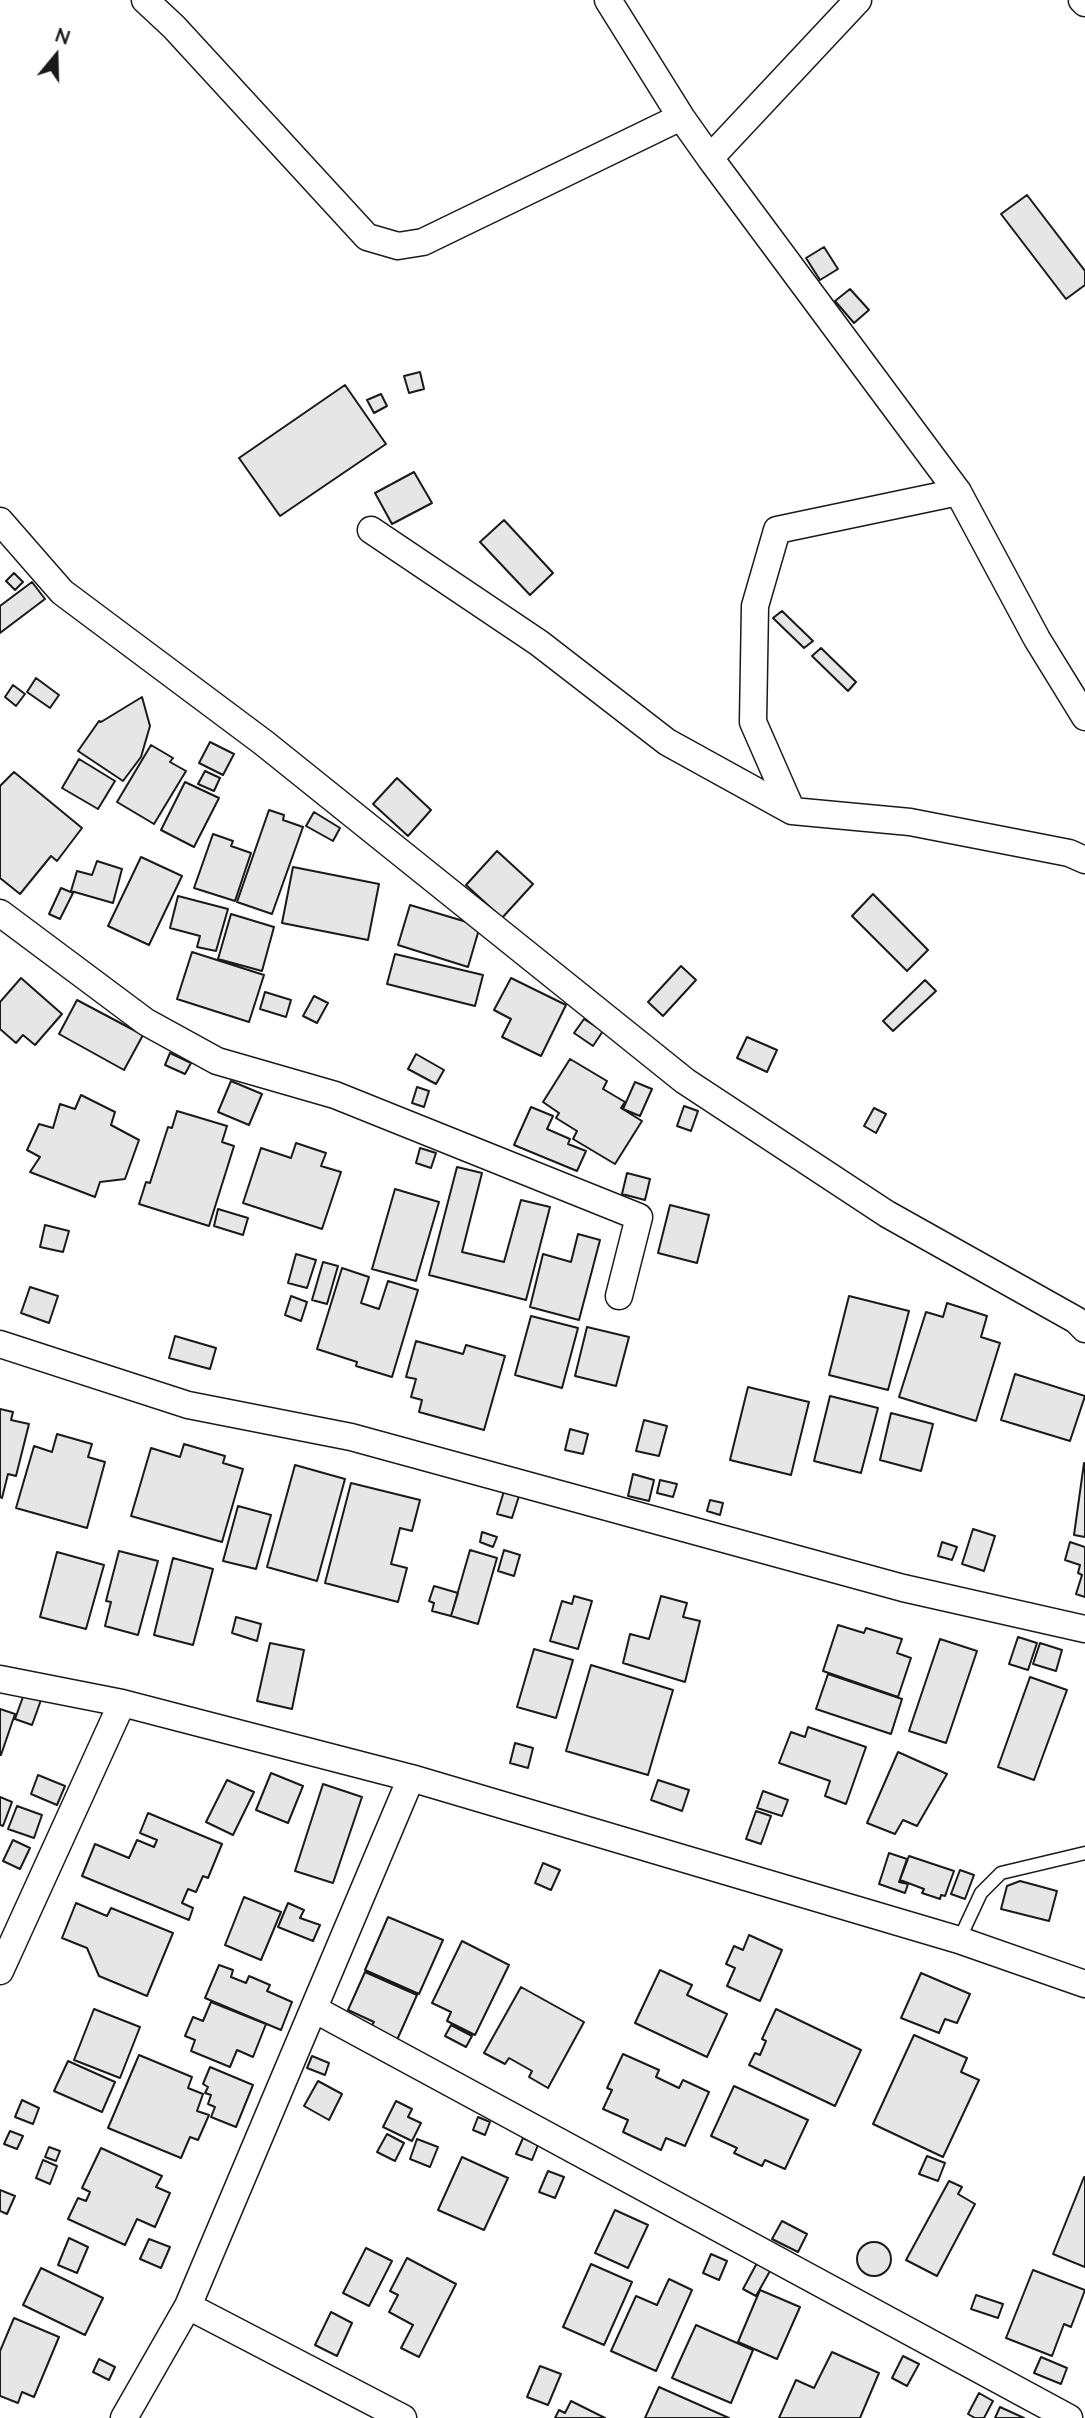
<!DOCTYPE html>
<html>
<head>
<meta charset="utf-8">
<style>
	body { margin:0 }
	#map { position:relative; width:1085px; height:2418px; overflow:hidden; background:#fff; font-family:Mulish,sans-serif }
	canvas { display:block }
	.north { position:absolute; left:21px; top:21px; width:70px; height:70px; -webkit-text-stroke:5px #fff; paint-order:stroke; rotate:19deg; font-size:19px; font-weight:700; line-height:28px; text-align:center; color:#1a1a1a }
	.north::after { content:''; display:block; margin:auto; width:24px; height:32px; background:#1a1a1a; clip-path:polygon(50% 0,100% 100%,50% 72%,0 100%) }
</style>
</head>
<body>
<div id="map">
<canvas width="1085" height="2418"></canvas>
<div class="north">N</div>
</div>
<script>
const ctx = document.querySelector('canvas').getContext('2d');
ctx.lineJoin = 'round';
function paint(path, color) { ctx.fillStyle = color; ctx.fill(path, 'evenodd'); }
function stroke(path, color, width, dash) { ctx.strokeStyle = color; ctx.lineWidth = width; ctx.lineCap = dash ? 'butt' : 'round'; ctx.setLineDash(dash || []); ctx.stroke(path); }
const building = new Path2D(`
	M1027,195l58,76v14l-19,14 -65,-85z
	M824,247l14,22 -18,11 -14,-22z
	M850,289l19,21 -15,13 -19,-22z
	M420,372l4,17 -15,4 -5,-17z
	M345,385l41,59 -106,72 -41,-58z
	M381,394l6,12 -13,7 -7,-13z
	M414,472l18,31 -40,21 -17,-31z
	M504,520l49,53 -23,22 -50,-53z
	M14,573l9,9 -8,8 -9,-9z
	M32,582l13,17 -45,34v-27z
	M782,611l31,30 -9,7 -31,-30z
	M821,648l35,34 -8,9 -36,-35z
	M36,678l23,17 -9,13 -23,-16z
	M13,685l12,9 -9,12 -11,-9z
	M142,697l8,29 -9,31 -18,24 -45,-30 21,-30 2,1z
	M210,742l24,12 -11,21 -24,-12z
	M151,745l22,13 -3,4 16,9 -32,53 -37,-22z
	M79,759l36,22 -17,28 -36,-21z
	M205,771l15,7 -6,13 -16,-7z
	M14,772l68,56 -25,33 -6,-5 -31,38 -20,-16v-92z
	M397,778l34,32 -23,26 -35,-32z
	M185,782l34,16 -25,49 -33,-17z
	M269,810l15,5 -1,5 20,7 -31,87 -35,-12z
	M314,812l26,16 -7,13 -27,-15z
	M213,834l20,7 -2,5 20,7 -16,48 -41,-13z
	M497,851l36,33 -31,34 -36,-33z
	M141,857l41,19 -33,69 -41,-19z
	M97,861l25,8 -9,34 -42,-12 6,-20 15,4z
	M293,867l86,17 -11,56 -86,-17z
	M61,888l12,5 -13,26 -11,-5z
	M873,894l55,56 -21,21 -55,-55z
	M178,896l50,13 -12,42 -19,-4 3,-11 -30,-8z
	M410,905l70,21 -12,41 -70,-22z
	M231,914l43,13 -12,44 -44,-12z
	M192,952l72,23 -15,47 -72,-23z
	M395,954l88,21 -8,31 -88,-22z
	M681,966l15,14 -33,36 -15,-14z
	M21,978l41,36 -27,31 -12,-10 -7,8 -16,-14v-27z
	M511,978l55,27 -25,51 -39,-19 9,-18 -17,-9z
	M925,980l11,11 -43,40 -10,-10z
	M265,992l26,8 -5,17 -26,-8z
	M314,996l14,7 -11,20 -14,-7z
	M77,1000l66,35 -19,35 -65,-36z
	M584,1019l19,12 -10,15 -19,-13z
	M747,1037l30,13 -10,22 -30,-14z
	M170,1053l21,10 -6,11 -20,-9z
	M416,1054l28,16 -8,14 -28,-15z
	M570,1059l37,22 -4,8 22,13 -4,6 21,13 -27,43 -42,-25 4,-8 -21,-13 3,-5 -16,-11z
	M231,1081l31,13 -13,31 -31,-13z
	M635,1082l17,7 -12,27 -17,-7z
	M417,1087l12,4 -5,16 -12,-4z
	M81,1095l34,17 -4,13 28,15 -14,39 -25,3 -5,15 -65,-25 10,-15 -13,-7 12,-26 14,4 7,-24 15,5z
	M684,1106l14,5 -7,20 -14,-5z
	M531,1107l22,9 -6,13 23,10 -2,5 18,7 -9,20 -63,-26z
	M874,1108l12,6 -10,19 -12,-7z
	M177,1111l50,15 -5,16 12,4 -25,80 -70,-22 7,-22 4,1 18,-56 4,1z
	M296,1143l30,10 -5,13 20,6 -19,57 -79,-26 18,-55 30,10z
	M420,1148l16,5 -5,15 -15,-5z
	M457,1167l25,6 -20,79 42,10 17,-62 29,7 -24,93 -97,-25z
	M627,1173l23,6 -5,21 -23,-6z
	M395,1189l44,13 -23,79 -44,-12z
	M670,1205l39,10 -12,48 -39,-10z
	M218,1209l30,9 -5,17 -29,-9z
	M45,1225l24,6 -6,21 -23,-5z
	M578,1234l22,6 -21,80 -49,-13 13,-53 28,8z
	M296,1254l20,6 -9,28 -19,-5z
	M323,1262l15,4 -11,38 -15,-4z
	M342,1268l27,9 -8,26 18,6 9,-28 30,9 -26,87 -36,-11 1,-4 -40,-13z
	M30,1287l28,9 -9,27 -28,-10z
	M291,1296l16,6 -6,19 -16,-6z
	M849,1296l60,15 -21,79 -59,-15z
	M947,1303l40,13 -6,21 19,6 -24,78 -77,-24 27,-85 17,5z
	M531,1316l47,12 -16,60 -47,-13z
	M587,1327l42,10 -13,49 -41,-10z
	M175,1336l41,12 -6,21 -41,-11z
	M416,1341l47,13 3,-9 39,11 -21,74 -65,-18 3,-12 -11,-3 5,-18 -10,-2z
	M1015,1374l70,22 -15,45 -69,-21z
	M748,1387l61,15 -18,73 -61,-15z
	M830,1396l48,12 -17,65 -47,-12z
	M0,1409l13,3 -2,8 18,4 -13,52 -8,-2 -6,24 -2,-1z
	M891,1413l42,11 -12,47 -41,-11z
	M644,1420l23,6 -8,30 -23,-5z
	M570,1429l18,5 -5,20 -18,-4z
	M57,1434l35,10 -4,13 17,5 -18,66 -71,-20 18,-62 18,6z
	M184,1444l41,12 -2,7 20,6 -21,73 -91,-26 20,-68 29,9z
	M1084,1463h1v74l-11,-2z
	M295,1465l50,14 -28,102 -50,-14z
	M633,1474l21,6 -5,21 -21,-5z
	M660,1480l17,4 -4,13 -16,-4z
	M351,1483l69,17 -8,31 -12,-3 -9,36 16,4 -9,34 -73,-19z
	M504,1491l15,5 -7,22 -15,-4z
	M710,1500l13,3 -3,12 -13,-4z
	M238,1506l33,9 -15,54 -33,-8z
	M973,1529l22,7 -11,35 -22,-7z
	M482,1532l15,5 -4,10 -13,-5z
	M942,1542l15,5 -5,13 -14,-4z
	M1070,1542l15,5v50l-9,-3 6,-19 -4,-2 2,-8 -15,-5z
	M470,1550l27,8 -19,66 -27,-8z
	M504,1550l16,5 -6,21 -16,-5z
	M119,1551l39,10 -20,74 -33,-9 6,-24 -5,-1z
	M57,1552l47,13 -18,64 -46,-12z
	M173,1558l40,11 -20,76 -39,-10z
	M434,1586l24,7 -7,23 -19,-5 2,-8 -5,-2z
	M574,1596l18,5 -14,48 -28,-8 12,-40 10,3z
	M661,1596l26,7 -4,14 17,4 -15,61 -62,-19 7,-29 19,5z
	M236,1617l25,7 -4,17 -25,-8z
	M838,1625l26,8 2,-5 36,11 -5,14 14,5 -13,39 -75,-26z
	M1018,1637l19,6 -9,27 -19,-6z
	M940,1639l37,12 -31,92 -37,-12z
	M270,1643l34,7 -12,59 -35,-8z
	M1040,1643l22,7 -6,21 -23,-7z
	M534,1649l39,11 -17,58 -39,-11z
	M591,1665l82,25 -25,85 -82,-24z
	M828,1674l74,25 -11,35 -75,-25z
	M1030,1677l37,13 -33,90 -36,-13z
	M24,1694l17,6 -9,25 -17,-6z
	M0,1709l15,5 -14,41h-1z
	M808,1727l58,20 -20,57 -21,-8 5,-15 -51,-18 12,-31 14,5z
	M515,1743l18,5 -5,20 -18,-5z
	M898,1752l49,22 -30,52 -14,-6 -8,14 -28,-11z
	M271,1773l32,13 -15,37 -32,-13z
	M38,1775l27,11 -8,19 -26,-11z
	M227,1780l27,12 -21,43 -27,-13z
	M658,1780l31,10 -7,21 -31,-11z
	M323,1784l39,13 -29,86 -38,-12z
	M763,1791l25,9 -6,16 -25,-8z
	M0,1797l12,5 -9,24 -3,-1z
	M17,1806l25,9 -8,23 -26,-9z
	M756,1811l15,5 -10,28 -15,-5z
	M148,1813l74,31 -14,34 -5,-2 -7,16 -8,-3 -6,14 11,5 -4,12 -107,-44 13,-32 34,14 8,-18 17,7 3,-7 -17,-7z
	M13,1840l17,8 -10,21 -17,-8z
	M889,1853l18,6 -8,23 9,2 -3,9 -26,-9z
	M909,1856l45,15 -9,25 -4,-1 -1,4 -18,-6 2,-4 -24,-9z
	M543,1863l17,7 -9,20 -16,-7z
	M960,1870l14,5 -9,24 -14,-5z
	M1020,1881l37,10 -8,30 -48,-12 6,-23z
	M244,1897l37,15 -20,48 -36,-15z
	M76,1903l31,13 4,-8 62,25 -26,63 -48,-20 -12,-28 -25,-10z
	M288,1903l16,7 -4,8 20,7 -7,16 -35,-14z
	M388,1917l55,23 -24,54 -54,-24z
	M749,1935l33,15 -22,51 -33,-15 8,-18 -9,-4 8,-18 9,4z
	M462,1941l47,24 -34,70 -28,-14 4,-9 -19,-9z
	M219,1965l14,5 -2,7 15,6 3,-7 21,9 -3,6 25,11 -11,28 -76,-32z
	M660,1970l32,15 -5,10 40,19 -20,43 -72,-34z
	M365,1972l52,23 -20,45 -27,-12 4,-6 -26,-12z
	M921,1973l49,21 -13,29 -12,-4 -6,14 -38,-15z
	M521,1987l63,35 -36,66 -19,-11 3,-6 -23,-13 -4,6 -21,-11z
	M211,2002l55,22 -13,33 -16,-7 -7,17 -39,-16 4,-11 -10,-4 8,-19 10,4z
	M94,2009l46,18 -20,51 -46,-18z
	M776,2009l85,41 -26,56 -86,-41 6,-12 5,2 6,-14 -4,-2z
	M451,2025l21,11 -6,11 -21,-11z
	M914,2035l53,23 -6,14 18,8 -36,77 -70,-33z
	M623,2054l36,16 -3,7 23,11 4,-8 26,12 -24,54 -19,-8 -5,12 -38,-18 5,-12 -25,-11 9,-19 -5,-2z
	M139,2055l53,22 -4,11 15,6 -6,17 12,4 -11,25 -8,-3 -9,21 -73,-30z
	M312,2056l17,7 -4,12 -18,-7z
	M68,2061l47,21 -13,30 -48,-21z
	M210,2067l43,18 -17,42 -25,-10 4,-10 -7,-3 3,-9 -6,-2 3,-6 -5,-3z
	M318,2081l24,13 -13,26 -25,-14z
	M734,2086l74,34 -23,49 -20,-9 -3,6 -28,-13 3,-5 -26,-12z
	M22,2100l17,8 -6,16 -18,-7z
	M396,2101l16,8 -4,8 13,6 -9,18 -29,-14z
	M478,2117l12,5 -5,13 -12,-5z
	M10,2131l13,5 -6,13 -13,-5z
	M387,2134l17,9 -9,18 -18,-9z
	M523,2138l15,7 -6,15 -16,-6z
	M417,2139l21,8 -8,20 -20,-8z
	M49,2147l11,4 -4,10 -11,-4z
	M101,2148l61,28 -6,11 14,6 -15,34 -18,-8 -12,26 -57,-26 10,-21 8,3 4,-9 -8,-4z
	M927,2156l18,7 -7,18 -19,-7z
	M462,2157l46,21 -24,52 -46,-20z
	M43,2160l14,6 -7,18 -14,-6z
	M548,2171l16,6 -9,21 -16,-6z
	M1084,2177h1v90l-32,-13z
	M949,2181l13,6 -4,7 17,10 -38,72 -31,-16z
	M0,2190l15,6 -8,18 -7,-3z
	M615,2210l33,15 -20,43 -33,-15z
	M782,2221l25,13 -9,18 -26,-13z
	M69,2238l19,9 -11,26 -19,-8z
	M149,2239l21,8 -9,21 -21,-9z
	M857 2259a17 17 0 1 1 34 0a17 17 0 1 1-34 0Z
	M366,2248l26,13 -23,45 -26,-13z
	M711,2254l16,7 -8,19 -16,-7z
	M407,2258l49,26 -37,73 -18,-9 12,-23 -24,-13 9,-17 -8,-4z
	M757,2263l13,8 -14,25 -13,-7z
	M591,2264l41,18 -28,63 -41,-18z
	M41,2268l62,30 -18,37 -62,-30z
	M1033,2270l52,20 -14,37 -7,-3 -12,32 -46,-18z
	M669,2279l23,11 -36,81 -45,-20 25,-55 21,9z
	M760,2290l40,17 -23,52 -39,-17z
	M976,2295l27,9 -5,14 -27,-9z
	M331,2312l21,11 -15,33 -22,-11z
	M14,2318l45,19 -25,60 -12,-5 -4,11 -18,-7v-45z
	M696,2325l57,25 -22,53 -59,-25z
	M832,2352l47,21 -19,45h-81l17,-38 18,8z
	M903,2356l16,8 -12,22 -15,-8z
	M1041,2357l26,11 -6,16 -27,-11z
	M99,2359l16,8 -6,13 -16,-8z
	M540,2366l21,8 -13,31 -21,-8z
	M659,2387l70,31h-84z
	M979,2393l14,8 -9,17h-9l-7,-4z
	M571,2401l34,17h-50l4,-8 6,3z
	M1000,2407l24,11h-29z`);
const service = new Path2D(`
	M959,1940l22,-47 20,-20 84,-20`);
const minor = new Path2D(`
	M145,0l29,27 193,210 31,9 25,-4 258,-125
	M608,0l73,117 29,41 248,334 79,147 48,78
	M1082,0l3,3
	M710,158l148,-158
	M0,521l62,71 202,151 421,338 202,133 189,106 9,9
	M371,530l168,113 128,99 125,69 118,11 159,31 16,7
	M792,811l-39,-89 2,-116 22,-76 181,-38
	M0,913l146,109 71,39 118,34 304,122 -20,79
	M0,1344l188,61 163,32 552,151 182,41
	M0,1679l122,24 289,75 548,162 126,44
	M0,1971l122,-268
	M314,2009l755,409
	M188,2306l215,112
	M124,2418l64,-112 223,-528`);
paint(building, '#e6e6e6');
stroke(building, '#1a1a1a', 2);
stroke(service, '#1a1a1a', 15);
stroke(minor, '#1a1a1a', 29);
stroke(service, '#fff', 12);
stroke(minor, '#fff', 26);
</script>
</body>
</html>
